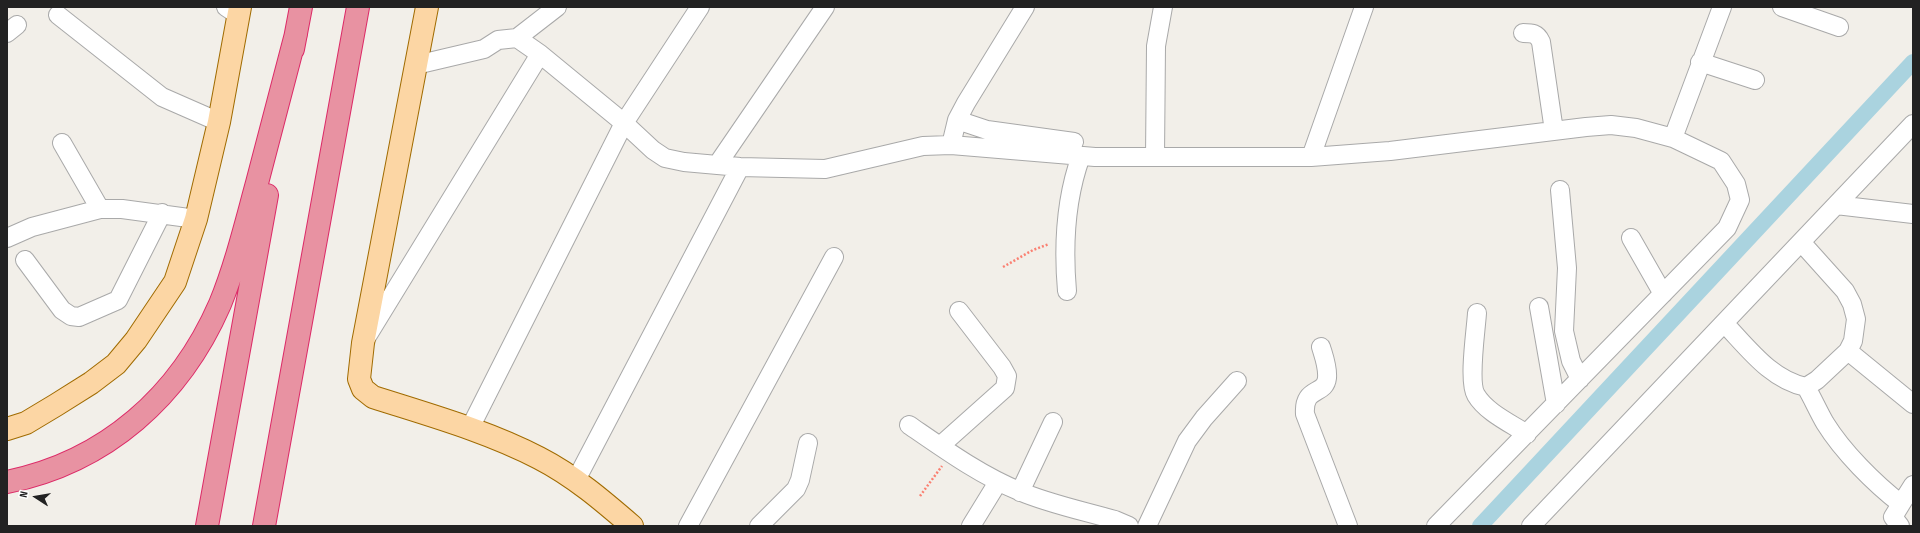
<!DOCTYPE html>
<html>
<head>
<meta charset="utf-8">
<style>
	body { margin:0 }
	#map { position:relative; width:1920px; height:533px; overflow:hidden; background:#f2efe9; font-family:"Sofia Sans Condensed",sans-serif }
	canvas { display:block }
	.frame { position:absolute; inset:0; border:8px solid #222; pointer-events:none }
	.north { position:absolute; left:16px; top:477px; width:40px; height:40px; -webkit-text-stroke:3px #fff; paint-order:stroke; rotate:282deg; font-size:11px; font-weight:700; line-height:16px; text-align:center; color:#222 }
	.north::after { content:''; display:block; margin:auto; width:14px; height:18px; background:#222; clip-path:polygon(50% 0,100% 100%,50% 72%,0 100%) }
</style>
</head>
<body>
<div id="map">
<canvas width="1920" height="533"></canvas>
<div class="frame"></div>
<div class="north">N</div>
</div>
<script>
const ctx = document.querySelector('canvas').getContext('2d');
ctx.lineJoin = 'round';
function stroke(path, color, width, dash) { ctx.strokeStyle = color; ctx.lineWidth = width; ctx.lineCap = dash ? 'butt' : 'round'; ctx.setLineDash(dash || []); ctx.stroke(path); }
const canal = new Path2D(`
	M1480,526l433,-464`);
const path = new Path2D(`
	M1003,267l30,-17 16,-6
	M920,496l22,-30`);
const minor = new Path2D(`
	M226,7l12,8
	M1782,7l57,20
	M58,15l104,82 57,25
	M7,33l10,-8
	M1523,33c9,0 14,0 18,9l13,89
	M517,38l40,-31
	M1700,62l55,18
	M416,65l68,-16 14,-9 19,-2 23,16 84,69 29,27 12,8 19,4 56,5 85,2 98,-23 28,-1 144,12h216l79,-6 196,-24 25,-2 25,3 37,10 48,23 15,23 4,16 -13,28 -291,298
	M957,120l30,10 87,12
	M1673,138l49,-131
	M62,143l38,66
	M951,145l6,-25 9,-17 59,-96
	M1155,157l1,-111 7,-39
	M1311,157l53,-150
	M717,165l108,-158
	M1560,190l7,78 -3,63 7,30 9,18
	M1836,205l77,9
	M7,238l25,-11 68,-18h22l74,10
	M1631,238l32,56
	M25,260l37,50 9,6 8,1 39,-17 44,-87
	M1067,291c-4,-46 -2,-91 14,-135
	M1539,307l17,97
	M1477,313c-1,17 -9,69 -1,82 10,17 34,28 51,39
	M1724,323c24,25 47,57 82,64l11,-7 31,-29 5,-10 3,-22 -4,-15 -7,-13 -44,-49
	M366,338l174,-284
	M1321,347c3,10 7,20 6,31 -2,18 -24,8 -22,36l43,112
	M1848,351l65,53
	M1806,387c7,12 12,24 19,36 18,29 49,60 76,81l-8,13 7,9
	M909,425c35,24 71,50 110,66 30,13 65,20 96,29l14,6
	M470,428l154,-305 76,-116
	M940,446l65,-58 2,-12 -5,-9 -43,-56
	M576,480l164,-313
	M1020,492l33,-70
	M1901,504l12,-19
	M688,526l146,-269
	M759,526l37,-37 4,-9 8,-37
	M971,526l27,-44
	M1147,526l40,-85 17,-23 33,-37
	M1531,526l382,-402`);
const major = new Path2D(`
	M427,7l-64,336 -4,36 4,10 10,8c56,18 114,34 166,61 35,18 64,43 93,68
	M7,429l19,-6 30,-18 35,-22 25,-19 20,-24 39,-58 21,-63 23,-97 21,-115`);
const highway = new Path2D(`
	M293,49l8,-42
	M7,482c99,-20 173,-86 213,-178 16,-39 26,-81 37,-121 13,-50 26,-99 39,-149
	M207,526l60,-331
	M264,526l94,-519`);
stroke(canal, '#aad3df', 16);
stroke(minor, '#a9a9a9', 20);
stroke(major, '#a06b00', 24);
stroke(highway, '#dc2a67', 24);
stroke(path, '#fa8072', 2.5, [2, 2]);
stroke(minor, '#fff', 18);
stroke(major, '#fcd6a4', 22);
stroke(highway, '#e892a2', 22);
</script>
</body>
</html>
